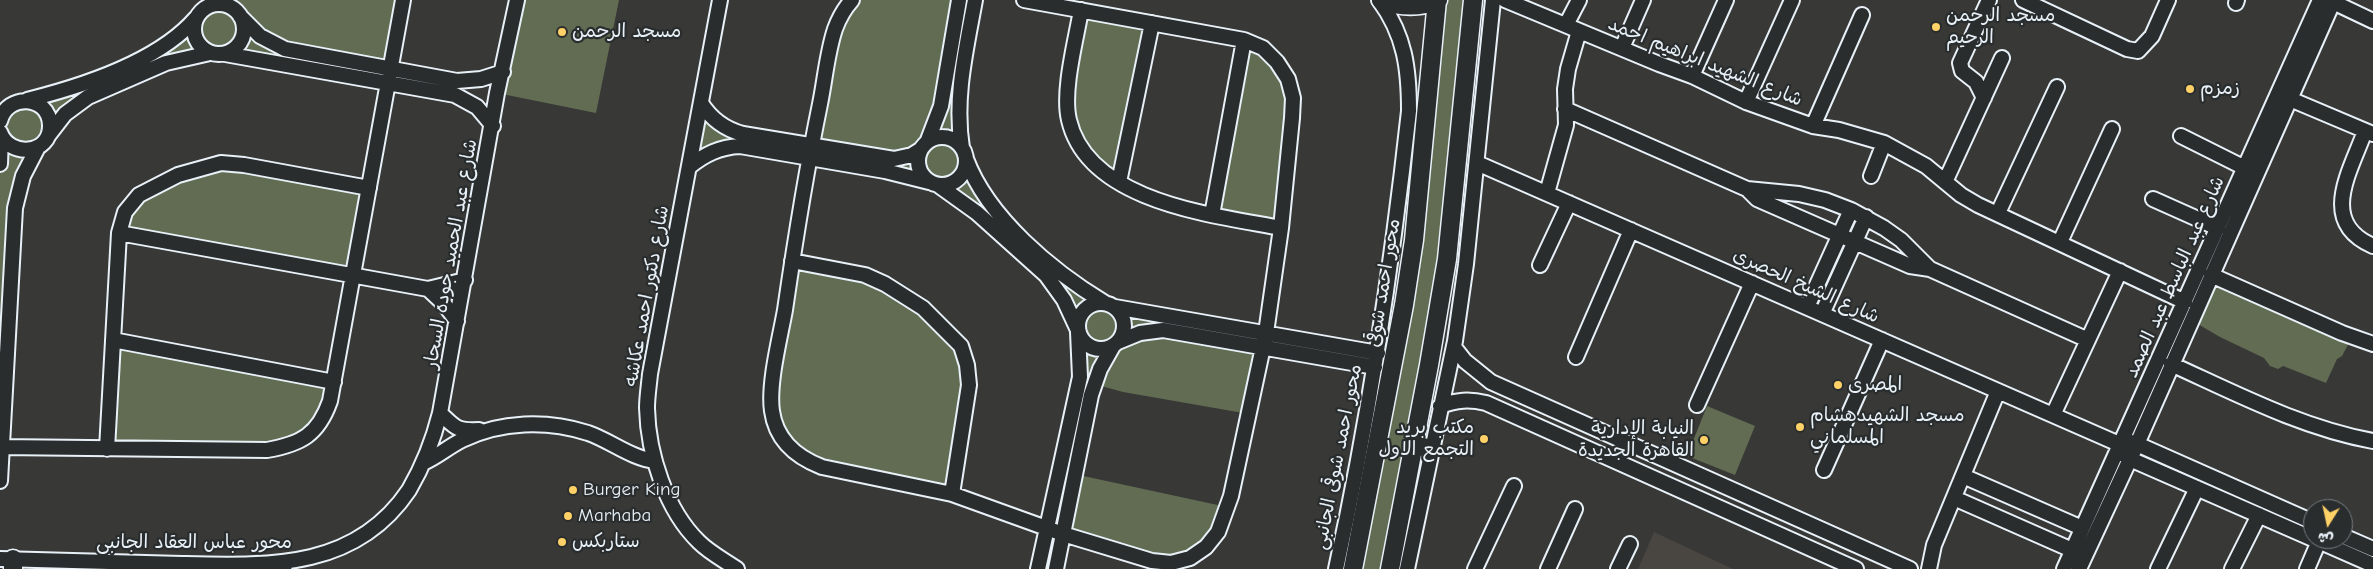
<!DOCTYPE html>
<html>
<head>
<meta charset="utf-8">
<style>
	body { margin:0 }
	#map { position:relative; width:2373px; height:569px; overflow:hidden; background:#383836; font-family:"Comic Neue","Playpen Sans Arabic",sans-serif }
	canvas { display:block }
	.north { position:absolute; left:2303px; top:499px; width:50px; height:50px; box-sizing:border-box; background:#2a2d2e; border:1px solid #767b7f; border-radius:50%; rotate:190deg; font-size:14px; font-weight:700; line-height:20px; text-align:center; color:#e8f1f8 }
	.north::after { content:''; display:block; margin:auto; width:18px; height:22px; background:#ffd166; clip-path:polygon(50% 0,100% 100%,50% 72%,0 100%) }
</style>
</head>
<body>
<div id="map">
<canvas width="2373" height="569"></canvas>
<div class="north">ش</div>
</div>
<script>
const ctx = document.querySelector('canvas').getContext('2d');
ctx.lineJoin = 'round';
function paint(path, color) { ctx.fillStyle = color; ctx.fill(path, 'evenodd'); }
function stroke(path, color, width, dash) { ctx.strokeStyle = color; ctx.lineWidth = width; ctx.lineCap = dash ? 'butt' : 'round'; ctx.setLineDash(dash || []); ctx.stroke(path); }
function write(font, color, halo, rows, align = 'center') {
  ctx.font = font + ' "Comic Neue","Playpen Sans Arabic",sans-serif'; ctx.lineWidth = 4.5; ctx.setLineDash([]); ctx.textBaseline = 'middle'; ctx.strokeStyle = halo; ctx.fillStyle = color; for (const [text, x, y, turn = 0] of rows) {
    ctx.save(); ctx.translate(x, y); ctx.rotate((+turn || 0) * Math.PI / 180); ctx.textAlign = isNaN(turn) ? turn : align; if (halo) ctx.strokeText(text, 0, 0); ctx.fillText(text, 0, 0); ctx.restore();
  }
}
const built = new Path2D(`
	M1654,532l79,37h-95z`);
const green = new Path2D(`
	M206,0h197l-15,82 -178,-29 -122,44 -65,79 -23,271v-345h15l132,-46 49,-38z
	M516,0h103l-23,113 -99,-20z
	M852,0h123l-13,148 37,68 106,87 161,30 -17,81 -126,-22 -29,-8 -20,90 153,33 -9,25 -47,31 -124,-35 34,-166 -17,-62 -126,-115 -198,-39 -42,14 3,-57 13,17 98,26 23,-115z
	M1381,0h92l-26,259 -57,310h-37l32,-159 52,-408z
	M1081,10l71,13 -33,159 -19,-14 -31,-49z
	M1244,40l44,39 -7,149 -69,-13z
	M221,163l148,25 -16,87 -234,-42 20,-38z
	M792,261l73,14 58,33 44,57 -15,129 -115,-24 -43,-18 -22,-42z
	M2211,275l141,62 -10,19 -5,3 -11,24 -43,-17 -5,3 -8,-3 -6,-8 -44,-21 -29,-17z
	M113,340l221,42 -4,19 -38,44 -185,4z
	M1707,406l48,20 -20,49 -48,-19z`);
const minor = new Path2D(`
	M720,0l-70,374c-1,11 -3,23 -3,34 1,46 19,102 52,134 11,11 25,18 38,27
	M852,0c-8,9 -13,18 -17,29 -8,24 -10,51 -15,75 -14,68 -25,137 -35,206 -5,28 -17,74 -13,101 4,29 24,46 50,56l130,27 111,40 89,27 19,2 19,-5 16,-11 12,-15 13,-36 35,-163 15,-105 11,-110 1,-20 -5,-19 -11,-17 -14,-14 -19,-8 -220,-40
	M1505,0l154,64 33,12 54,26 67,24 26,4 45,13 42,23 35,29 17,10 207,97
	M2023,0l104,49 11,2 14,-15 16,-36
	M2333,2l40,19
	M2236,3l1,-3
	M194 29a25 25 0 1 1 50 0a25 25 0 1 1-50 0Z
	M1081,10c-5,30 -19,81 -12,110 19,82 144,95 212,108
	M240,16l20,20 25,13 172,32 24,-2 22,-7
	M1566,25l13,-25
	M1622,48l21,-48
	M225,54l230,41 22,12 16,19
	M1692,76l34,-76
	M1984,98l-8,-16 -14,-11 -2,-8 29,-63
	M2290,99l83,35
	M27,100c56,-14 131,-38 169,-82
	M1746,102l46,-102
	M701,103c10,16 23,26 42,31l151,25 18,-4 8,-5
	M1565,109l182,80 52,5 26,6 26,10 33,18 17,12 29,29
	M0,121c7,-28 49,-26 50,4 1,30 -41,33 -50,7
	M1813,126l49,-111
	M2365,131c-15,41 -47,91 8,115
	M48,136l17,-22 23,-17 78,-34 44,-10
	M2181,136l64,32
	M918 161a24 24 0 1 1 48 0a24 24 0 1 1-48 0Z
	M928,140l13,-34 18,-106
	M962,148c-8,-50 4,-98 13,-148
	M966,159c22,59 86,112 139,144
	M1477,163l642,281 12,-2 6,2 176,78
	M0,164l1,-28
	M689,167c16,-13 31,-20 51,-21l145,25 44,11
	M1871,176l13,-33
	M1119,182l33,-159
	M1945,182l57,-124
	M938,185l39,28 69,62 18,25 13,28
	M1747,189l10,10 153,67 20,3 158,71
	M1547,193l19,-68 -1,-36 3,-20 11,-38
	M2153,199l65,29
	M1998,213l59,-126
	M1212,215l32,-175
	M119,233l309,56 37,-9
	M2060,242l52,-113
	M792,261l73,14 20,9 38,24 38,38 6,19 2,20 -17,109
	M1540,265l29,-62
	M2211,275l131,58 31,11
	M428,289l16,15 13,17
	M1078 326a23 23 0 1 1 46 0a23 23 0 1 1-46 0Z
	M1115,307l263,46
	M1807,307l44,-97
	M1822,314l44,-97
	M113,340l221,42
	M1118,342l22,-9 23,-3 212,37
	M1454,347l11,14 26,21 419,187
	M1576,357l55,-127
	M2171,364c66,30 131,64 202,77
	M1697,405l55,-122
	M1440,406c17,-6 29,-7 46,-3l370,166
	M440,413c16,15 16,18 39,17
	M2053,415l67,-144
	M0,447l267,3c34,-6 51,-15 63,-49l73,-401
	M107,449l12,-216 6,-21 14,-17 39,-20 43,-12 23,2 125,23
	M2123,454l7,5 183,80
	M423,463c14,-6 25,-16 39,-23 39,-19 85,-20 126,-7 23,8 43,25 67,28
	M1824,470l58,-130
	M1963,476l119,52
	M0,481l15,-273 8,-32 15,-29
	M1954,498l118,52
	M2343,536l30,13
	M2314,539l59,26
	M0,559c61,2 121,3 182,5 90,2 174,5 227,-74 14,-24 24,-49 31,-77l57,-320 20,-93
	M1038,569l42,-192 -2,-45
	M1056,569l35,-174 9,-26 13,-23
	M1336,569c33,-151 56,-304 73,-458 0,-42 -4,-76 -30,-111
	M1407,569l48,-228 11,-77 27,-264
	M1475,569l39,-83
	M1548,569l27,-60
	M1618,569l12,-25
	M1929,569l5,-24 64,-154
	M2064,569l256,-569
	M2079,569l58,-125 197,-444
	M2158,569l39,-81
	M2232,569l27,-54
	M2307,569l12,-28`);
const major = new Path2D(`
	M1381,0c19,7 38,8 57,0
	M1414,445l18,4
	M13,569v-10
	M282,569l1,-5
	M1353,569l51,-264 10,-65 23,-240
	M1390,569l39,-204 18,-106 26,-259`);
const markers = [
	[1936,27,5,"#ffd166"],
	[562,32,5,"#ffd166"],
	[2190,89,5,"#ffd166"],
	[1838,385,5,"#ffd166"],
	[1800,427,5,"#ffd166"],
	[1484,439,5,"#ffd166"],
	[1704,440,5,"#ffd166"],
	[573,490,5,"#ffd166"],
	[568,516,5,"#ffd166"],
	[562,542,5,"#ffd166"]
];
const poiNames = [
	["مسجد الرحمن",1946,16],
	["الرحيم",1946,38],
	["مسجد الرحمن",572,32],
	["زمزم",2200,89],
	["المصرى",1848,385],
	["مسجد الشهيدهشام",1810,416],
	["المسلماني",1810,438],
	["مكتب بريد",1474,428,"right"],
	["التجمع الاول",1474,450,"right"],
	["النيابة الإدارية",1694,429,"right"],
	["القاهرة الجديدة",1694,451,"right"],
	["Burger King",583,490],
	["Marhaba",578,516],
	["ستاربكس",572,542]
];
const streetNames = [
	["شارع الشهيد ابراهيم احمد",1705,62,22],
	["شارع عبد الحميد جوده السحار",451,254,-80],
	["شارع عبد الباسط عبد الصمد",2175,277,-66],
	["محور احمد شوقى",1384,283,-81],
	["شارع الشيخ الحصرى",1806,286,24],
	["شارع دكتور احمد عكاشه",647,296,-80],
	["محور احمد شوقى الجانبى",1338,457,-79],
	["محور عباس العقاد الجانبى",194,543]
];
paint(built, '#494540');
paint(green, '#616c53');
stroke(minor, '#e8f1f8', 18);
stroke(major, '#e8f1f8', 21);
stroke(minor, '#2a2d2e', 14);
stroke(major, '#2a2d2e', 18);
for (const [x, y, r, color] of markers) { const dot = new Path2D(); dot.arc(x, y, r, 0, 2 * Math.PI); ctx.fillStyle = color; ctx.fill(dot); stroke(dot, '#2a2d2e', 2); }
write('19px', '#e8f1f8', '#2a2d2e', poiNames, 'left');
write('19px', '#e8f1f8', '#2a2d2e', streetNames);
</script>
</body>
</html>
